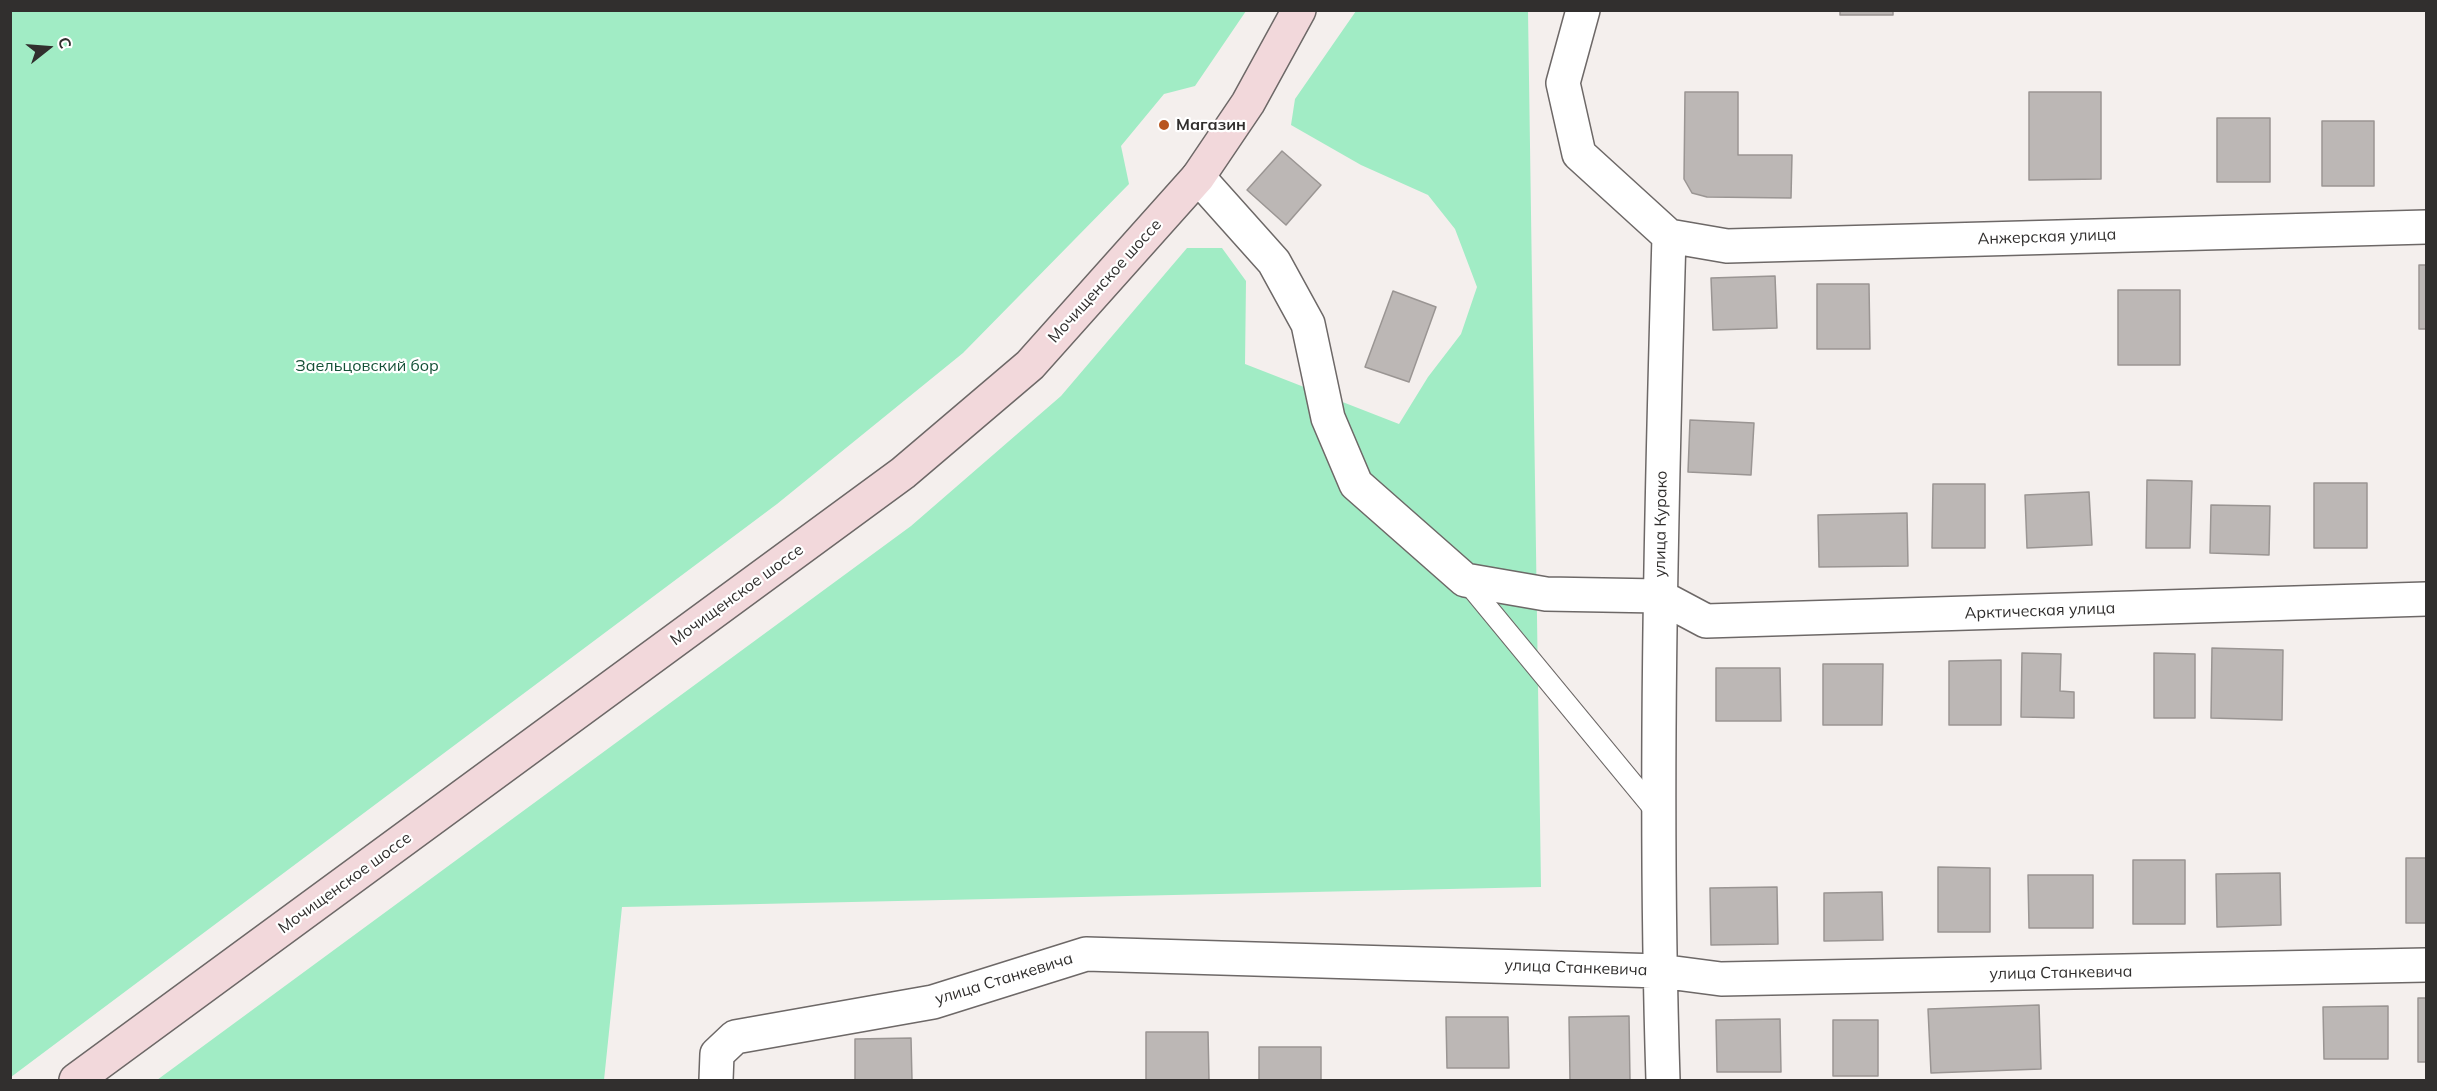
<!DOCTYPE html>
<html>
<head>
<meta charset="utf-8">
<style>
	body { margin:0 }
	#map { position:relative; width:2437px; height:1091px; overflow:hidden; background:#f4efed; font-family:Mulish,sans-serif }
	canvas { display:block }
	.frame { position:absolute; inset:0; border:12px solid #312f2e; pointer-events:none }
	.north { position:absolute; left:18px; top:18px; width:60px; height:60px; -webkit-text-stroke:4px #fff; paint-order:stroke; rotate:73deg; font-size:16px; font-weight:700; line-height:24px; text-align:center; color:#312f2e }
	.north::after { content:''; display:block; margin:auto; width:21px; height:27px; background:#312f2e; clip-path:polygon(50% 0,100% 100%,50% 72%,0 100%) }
</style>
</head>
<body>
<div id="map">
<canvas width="2437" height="1091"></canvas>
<div class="frame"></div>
<div class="north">С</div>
</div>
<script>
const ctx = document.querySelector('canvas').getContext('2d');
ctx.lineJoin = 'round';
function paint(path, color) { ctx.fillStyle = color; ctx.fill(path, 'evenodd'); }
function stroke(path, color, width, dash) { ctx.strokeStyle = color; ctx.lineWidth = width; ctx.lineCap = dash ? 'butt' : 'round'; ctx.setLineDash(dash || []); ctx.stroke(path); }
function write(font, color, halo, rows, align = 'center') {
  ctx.font = font + ' Mulish,sans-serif'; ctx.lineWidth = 4.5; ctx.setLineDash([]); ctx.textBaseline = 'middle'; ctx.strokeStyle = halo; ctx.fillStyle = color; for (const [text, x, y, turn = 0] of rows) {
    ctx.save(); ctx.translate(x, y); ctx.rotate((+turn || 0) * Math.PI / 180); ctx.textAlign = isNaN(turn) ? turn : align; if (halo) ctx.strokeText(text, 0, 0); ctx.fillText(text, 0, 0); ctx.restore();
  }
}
const green = new Path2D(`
	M11,10h1235v1l-51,75 -31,8 -43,52 8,38 -166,169 -186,151 -766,573z
	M1356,11h172l13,876 -919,20 -18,173h-447l754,-554 150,-130 126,-148h35l24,33 -1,83 154,60 29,-47 33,-43 16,-47 -22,-58 -27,-34 -67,-30 -70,-40 4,-26z`);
const building = new Path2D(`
	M1840,10h53v5h-53z
	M1685,92h53v63h54l-1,43 -84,-1 -15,-4 -8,-14z
	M2029,92h72v87l-72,1z
	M2217,118h53v64h-53z
	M2322,121h52v65h-52z
	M1282,151l39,34 -35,40 -39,-35z
	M2419,265h7v64h-7z
	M1775,276l2,52 -64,2 -2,-52z
	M1817,284h52l1,65h-53z
	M2118,290h62v75h-62z
	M1393,291l43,16 -27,75 -44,-15z
	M1690,420l64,3 -3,52 -63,-3z
	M2147,480l45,1 -2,67h-44z
	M2314,483h53v65h-53z
	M1933,484h52v64h-53z
	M2089,492l3,53 -65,3 -2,-53z
	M2211,505l59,1 -1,49 -59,-2z
	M1907,513l1,53 -89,1 -1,-52z
	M2212,648l71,2 -1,70 -71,-2z
	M2022,653l39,1 -1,37 14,1v26l-53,-1z
	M2154,653l41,1v64h-41z
	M2001,660v65h-52v-64z
	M1823,664h60l-1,61h-59z
	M1716,668h64l1,53h-65z
	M2406,858h20v65h-20z
	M2133,860h52v64h-52z
	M1938,867l52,1v64h-52z
	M2280,873l1,52 -64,2 -1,-53z
	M2028,875h65v53h-64z
	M1777,887l1,57 -67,1 -1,-57z
	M1882,892l1,48 -59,1v-48z
	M2418,998h8v64h-8z
	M2039,1005l2,64 -110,4 -3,-64z
	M2388,1006v53h-64l-1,-52z
	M1629,1016l1,64h-60l-1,-63z
	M1446,1017h62l1,51h-62z
	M1780,1019l1,53h-64l-1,-52z
	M1833,1020h45v56h-45z
	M1146,1032h62l1,48h-63z
	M911,1038l1,42h-57v-41z
	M1259,1047h62v33h-62z`);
const lane = new Path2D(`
	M1465,580l193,234`);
const street = new Path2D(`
	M1583,10l-20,73 16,71 90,82c-8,282 -15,563 -6,844
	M1198,177l76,85 34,62 20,94 28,66 109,96 81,14 113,2 47,25 720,-22
	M1669,236l58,10 699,-19
	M716,1080l1,-26 18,-17 198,-35 153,-48 574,17 61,8 705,-14`);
const secondary = new Path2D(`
	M76,1080l827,-607 127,-108 168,-188 50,-74 51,-93`);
const markers = [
	[1164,125,6,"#b8551f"]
];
const poiNames = [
	["Магазин",1176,125]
];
const streetNames = [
	["Анжерская улица",2047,237,-2],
	["Мочищенское шоссе",1105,281,-48],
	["улица Курако",1661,524,-89],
	["Мочищенское шоссе",737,595,-36],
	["Арктическая улица",2040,611,-2],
	["Мочищенское шоссе",345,883,-36],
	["улица Станкевича",1576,968,2],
	["улица Станкевича",2061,973,-1],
	["улица Станкевича",1004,979,-17]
];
const parkNames = [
	["Заельцовский бор",367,366]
];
paint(green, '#a1ecc5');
paint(building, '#bcb7b5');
stroke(building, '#9a9593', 1.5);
stroke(lane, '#6d6867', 22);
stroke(street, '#6d6867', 36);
stroke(secondary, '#6d6867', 36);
stroke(lane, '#fff', 20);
stroke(street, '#fff', 33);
stroke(secondary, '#f2d8db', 33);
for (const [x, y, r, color] of markers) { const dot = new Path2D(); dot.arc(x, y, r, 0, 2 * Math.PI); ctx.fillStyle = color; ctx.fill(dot); stroke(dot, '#fff', 2); }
write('bold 16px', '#312f2e', '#fff', poiNames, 'left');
write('16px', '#312f2e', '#fff', streetNames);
write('16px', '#145036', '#fff', parkNames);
</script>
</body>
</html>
